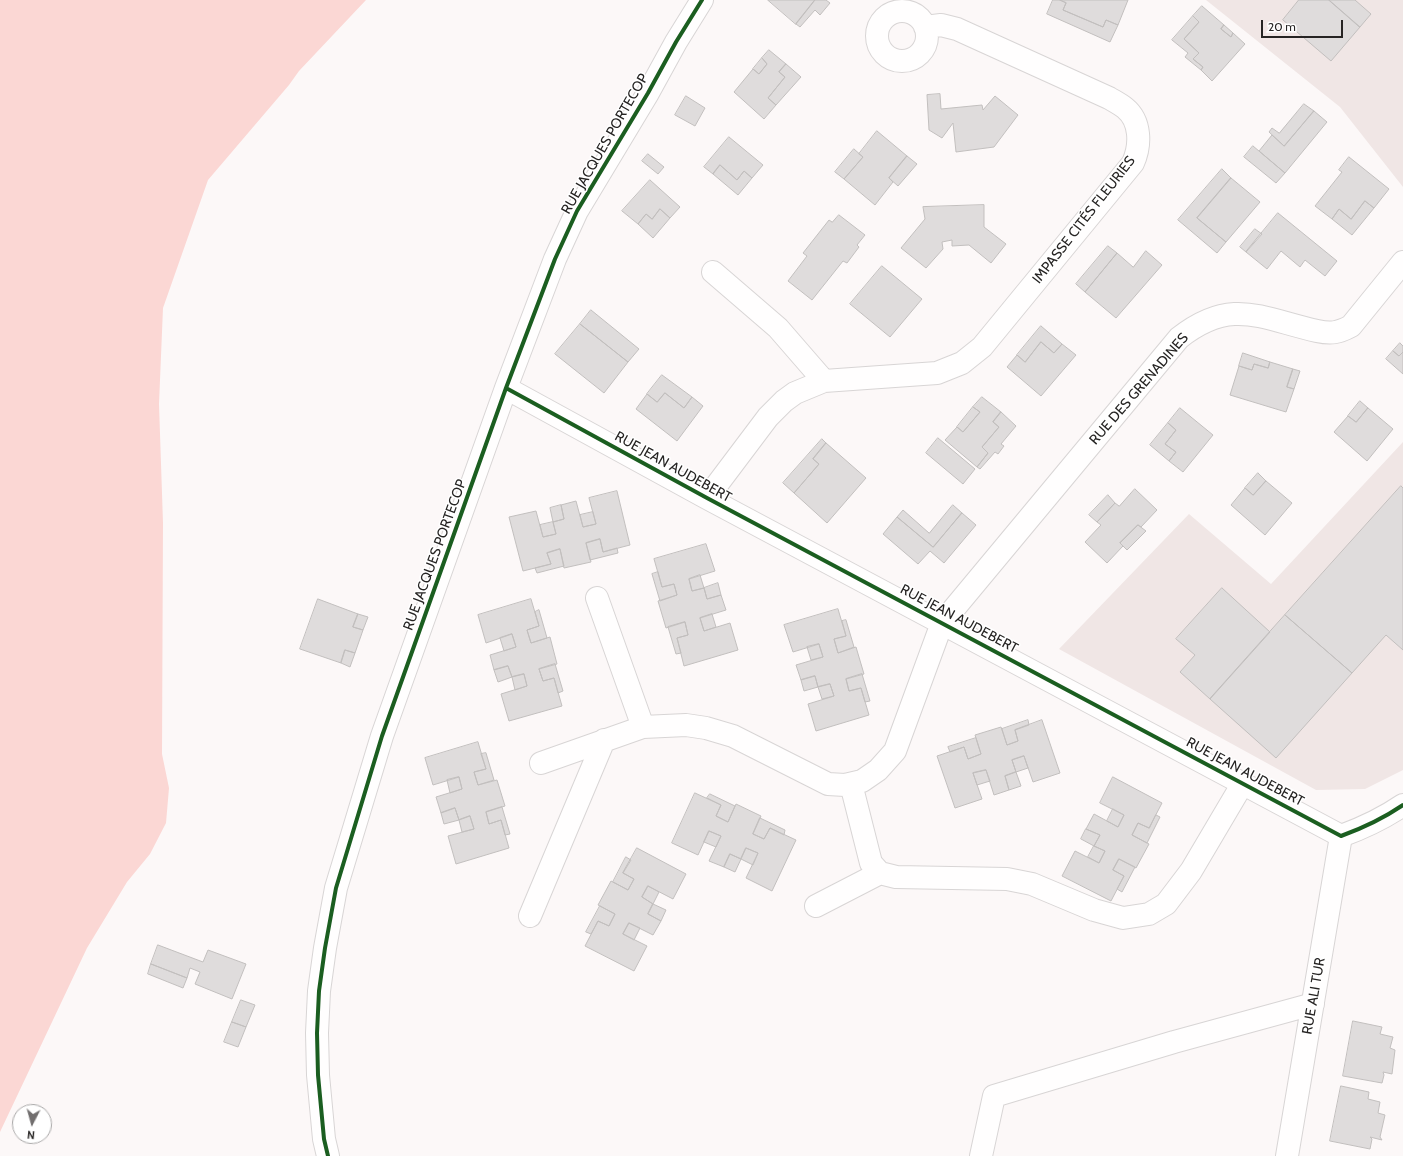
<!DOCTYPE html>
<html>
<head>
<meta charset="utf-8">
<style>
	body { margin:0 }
	#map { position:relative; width:1403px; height:1156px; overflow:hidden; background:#fcf8f8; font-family:Cabin,sans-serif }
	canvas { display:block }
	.north { position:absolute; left:12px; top:1104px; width:40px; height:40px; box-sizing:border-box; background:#fff; border:1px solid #a8a7a7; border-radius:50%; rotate:186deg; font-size:11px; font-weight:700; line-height:16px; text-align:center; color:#262423 }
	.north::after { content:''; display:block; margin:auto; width:14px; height:18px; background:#716e6e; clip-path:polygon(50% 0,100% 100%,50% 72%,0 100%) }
	.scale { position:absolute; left:1261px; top:20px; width:82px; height:18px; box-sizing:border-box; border:2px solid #262423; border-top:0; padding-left:5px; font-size:12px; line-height:14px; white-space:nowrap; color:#262423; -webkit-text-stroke:3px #fff; paint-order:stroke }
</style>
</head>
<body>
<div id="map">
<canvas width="1403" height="1156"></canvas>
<div class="north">N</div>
<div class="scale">20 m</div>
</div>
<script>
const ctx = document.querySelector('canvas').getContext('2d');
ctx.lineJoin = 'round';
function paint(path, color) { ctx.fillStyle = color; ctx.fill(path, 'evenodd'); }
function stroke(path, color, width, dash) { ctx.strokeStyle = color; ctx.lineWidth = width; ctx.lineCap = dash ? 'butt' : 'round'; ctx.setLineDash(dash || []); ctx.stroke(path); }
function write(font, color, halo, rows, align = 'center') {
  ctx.font = font + ' Cabin,sans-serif'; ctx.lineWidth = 3; ctx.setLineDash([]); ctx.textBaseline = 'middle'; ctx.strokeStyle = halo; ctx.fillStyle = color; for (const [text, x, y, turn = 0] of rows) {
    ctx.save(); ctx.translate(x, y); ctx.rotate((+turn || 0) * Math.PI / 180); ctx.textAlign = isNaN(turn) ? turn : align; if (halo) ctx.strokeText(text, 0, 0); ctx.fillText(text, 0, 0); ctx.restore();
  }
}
const built = new Path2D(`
	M1206,0h197v187l-63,-80z
	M1403,442v328l-38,19 -49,1 -257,-141 130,-135 82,70z`);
const green = new Path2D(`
	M0,0h366l-67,71 -10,14 -81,95 -45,128 -4,96 4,119 -1,231 7,34 -3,35 -16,31 -23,28 -40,66 -87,184z`);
const building = new Path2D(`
	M768,0h47l-19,24z
	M815,0h11l4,3 -10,12 -5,-5 -15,17 -4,-3z
	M1053,0h7l6,3 -3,7 40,17 3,-7 12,5 -8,17 -63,-28z
	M1060,0h68l-10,25 -12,-5 -3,7 -40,-17 3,-7z
	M1299,0h30l31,27 -29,34 -48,-41z
	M1329,0h26l16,14 -11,13z
	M1202,6l22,19 -3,4 10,8 2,-4 12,11 -33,37 -11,-11 2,-3 -10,-8 6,-6 -15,-14 15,-17 -6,-6z
	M1193,16l6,6 -15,17 15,14 -6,6 10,8 -2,3 -16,-13 3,-4 -16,-13z
	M1224,25l9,8 -2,4 -10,-8z
	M769,50l17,14 -7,8 6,5 -17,21 8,7 -12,14 -30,-27 19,-23 6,5 8,-10 -5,-6z
	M762,58l5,6 -8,10 -6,-5z
	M786,64l15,13 -25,28 -8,-7 17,-21 -6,-5z
	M940,94l1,15 41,-4 1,5 12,-14 23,19 -24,32 -38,5 -3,-29 -11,15 -13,-8 -2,-35z
	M686,96l19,12 -10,18 -20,-11z
	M1304,104l10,7 -30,35 -15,-14 3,-4 7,5z
	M1314,111l13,11 -42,51 -26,-22 13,-16 12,11z
	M877,131l30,25 -18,22 4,4 -18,23 -31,-26 19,-22 -4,-3z
	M729,137l34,28 -11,13 -8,-7 -7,9 -17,-15 -7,9 -9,-7z
	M1253,146l32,27 -9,10 -32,-26z
	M854,149l9,8 -19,22 -9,-7z
	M648,154l16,13 -6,7 -16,-13z
	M907,156l10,8 -19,22 -9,-8z
	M1349,157l40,32 -15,19 -9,-7 -14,18 -12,-10 -7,10 -17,-13 27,-34 -3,-2z
	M720,165l17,15 7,-9 8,7 -14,17 -25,-21z
	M1222,169l9,9 -34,40 29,24 -9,11 -39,-33z
	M1231,178l29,24 -34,40 -29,-24z
	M650,180l30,27 -10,11 -10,-9 -8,10 -6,-5 -8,10 -16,-13z
	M1365,201l9,7 -22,27 -20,-16 7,-10 12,10z
	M984,205v22l22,17 -15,19 -22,-18 -17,1v-6l-10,2 1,7 -17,19 -25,-20 24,-29 -2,-12z
	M660,209l10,9 -17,20 -15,-14 8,-10 6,5z
	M1278,213l59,48 -12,15 -20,-16 -5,7 -19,-16 -14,18 -21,-17z
	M839,215l26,20 -8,10 2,2 -12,16 -4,-2 -31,39 -24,-19 19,-25 -4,-3 26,-33 3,2z
	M1255,229l7,5 -16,18 -6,-5z
	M1108,246l9,7 -32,39 -9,-8z
	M1146,251l16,14 -46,53 -31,-26 32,-39 16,14z
	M882,266l40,33 -32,38 -40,-33z
	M591,310l48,39 -11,13 -48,-38z
	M580,324l48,38 -24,31 -49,-39z
	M1041,326l21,18 -8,9 -13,-11 -16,20 -8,-7z
	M1041,342l13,11 8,-9 14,11 -35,41 -34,-29 10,-12 8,7z
	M1400,343l3,3v6l-4,4 -6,-5z
	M1393,351l6,5 4,-4v22l-17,-15z
	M1243,353l27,9 -2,6 -14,-4 -2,6 -13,-4z
	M1270,362l23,7 -6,18 7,2 -8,23 -56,-17 9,-29 13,4 2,-6 14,4z
	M1293,369l7,2 -6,18 -7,-2z
	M662,375l30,22 -8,11 -19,-15 -8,9 -10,-8z
	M665,393l19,15 8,-11 11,9 -26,35 -41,-32 11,-15 10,8z
	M982,397l19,15 -8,10 6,5 -17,20 6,6 -11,14 -32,-27 12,-13 6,5 17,-20 -7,-5z
	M1360,401l8,7 -12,14 -8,-6z
	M973,407l7,5 -17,20 -6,-5z
	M1180,408l33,27 -30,37 -14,-11 7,-9 -11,-8 11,-14 -8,-7z
	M1368,408l25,21 -26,32 -33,-29 14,-16 8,6z
	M1001,412l15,14 -15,18 3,2 -6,8 -3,-2 -15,17 -3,-2 11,-14 -6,-6 17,-20 -6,-5z
	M1168,423l8,7 -11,14 11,8 -7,9 -19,-16z
	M938,438l37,31 -12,15 -37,-31z
	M822,439l4,4 -13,16 6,5 -25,29 -11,-10z
	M826,443l40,35 -39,45 -33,-30 25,-29 -6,-5z
	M1258,473l8,8 -13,14 -8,-7z
	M1266,481l26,22 -27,32 -34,-30 14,-17 8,7z
	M1401,486l2,2v162l-17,-15 -34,38 -67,-58z
	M1135,489l22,21 -16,17 -3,-2 -18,18 3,3 -16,17 -22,-21 16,-17 -4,-3 18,-19 4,3z
	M617,491l13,54 -27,7 -3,-13 -14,4 5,19 -27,6 -4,-19 -13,4 4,11 -28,7 -14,-54 27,-6 7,26 13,-3 -3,-12 11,-3 -3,-14 15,-4 7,26 13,-3 -7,-26z
	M1108,495l7,8 -18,19 -8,-7z
	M561,505l3,14 -11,3 -3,-14z
	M953,505l9,8 -29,34 -36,-30 6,-7 26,23z
	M593,512l3,12 -13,3 -3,-12z
	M962,513l14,12 -32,38 -14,-12 -12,13 -35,-30 14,-17 36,30z
	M553,522l3,12 -13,3 -3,-12z
	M1138,525l8,6 -19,19 -7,-7z
	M600,539l3,13 14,-4 1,5 -28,7 -4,-17z
	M706,544l9,27 -26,8 3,12 12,-3 3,11 14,-4 5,15 -26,8 4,13 26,-8 8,27 -54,16 -7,-28 11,-3 -3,-13 -19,6 -8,-27 19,-6 -3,-11 -12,3 -8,-28z
	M560,549l4,17 -27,7 -2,-5 16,-4 -4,-11z
	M658,572l4,15 12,-3 3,11 -17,6 -8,-27z
	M700,575l4,13 -12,3 -3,-12z
	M718,583l3,12 -14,4 -3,-11z
	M1222,588l48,44 -60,67 -30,-27 15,-17 -19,-16z
	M318,599l40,15 -5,13 10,3 -8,23 -10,-3 -4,13 -41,-14z
	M531,599l8,27 -12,4 4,13 19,-6 7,27 -18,5 4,12 11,-3 8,28 -53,15 -8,-27 26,-8 -3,-12 -12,3 -4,-11 -14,4 -4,-15 26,-8 -4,-13 -26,9 -8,-28z
	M838,609l8,27 -12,3 4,14 18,-6 8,27 -18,5 3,12 12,-3 8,27 -53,16 -8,-27 26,-8 -4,-12 -12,3 -3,-11 -14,4 -5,-15 27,-8 -4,-13 -26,8 -9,-27z
	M539,610l8,28 -16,5 -4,-13 12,-4 -4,-14z
	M358,614l10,3 -5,13 -10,-3z
	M712,614l4,13 -12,4 -4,-13z
	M1285,615l67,58 -76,85 -66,-59z
	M846,620l8,27 -16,6 -4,-14 12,-3 -4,-15z
	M685,622l3,13 -11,3 4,15 -5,1 -8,-27z
	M512,634l4,13 -12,4 -4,-13z
	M819,644l4,13 -12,3 -4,-13z
	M345,650l10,3 -5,14 -9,-4z
	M555,664l8,27 -5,2 -4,-15 -11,3 -4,-12z
	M508,666l4,11 -14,5 -4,-12z
	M524,674l3,12 -12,4 -3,-13z
	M862,674l8,27 -5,1 -4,-14 -12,3 -3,-12z
	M815,676l3,11 -14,4 -3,-11z
	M830,684l4,12 -12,3 -4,-12z
	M1028,720l1,5 -14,5 3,11 -11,4 -5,-16z
	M1042,720l18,53 -27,9 -9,-26 -12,4 4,12 -11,4 4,14 -15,5 -8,-25 -13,3 9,26 -27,9 -18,-52 27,-9 4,12 13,-5 -6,-19 26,-8 6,18 11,-4 -3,-11z
	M976,738l5,16 -13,5 -4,-12 -14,5 -2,-5z
	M478,742l8,27 -12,3 4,13 19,-5 8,26 -19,6 3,12 12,-4 8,28 -53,16 -8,-28 26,-7 -4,-13 -11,4 -4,-12 -14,5 -5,-16 26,-8 -3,-12 -26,8 -8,-27z
	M486,753l8,27 -16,5 -4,-13 12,-3 -5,-15z
	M1024,756l4,12 -12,4 -4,-12z
	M986,770l4,11 -13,4 -4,-12z
	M1016,772l5,14 -12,4 -4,-14z
	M459,777l3,12 -12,4 -3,-13z
	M1113,777l49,26 -13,25 -11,-5 -6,12 17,9 -13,24 -17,-9 -6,11 11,6 -13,25 -49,-25 13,-25 24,12 6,-12 -11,-5 6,-11 -14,-6 8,-15 24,13 6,-12 -24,-12z
	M695,793l26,12 -5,11 12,6 8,-18 25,12 -8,18 11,5 6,-11 26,12 -24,51 -26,-13 12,-25 -12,-5 -5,11 -11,-5 -6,13 -15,-6 12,-25 -12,-5 -11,24 -26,-12z
	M710,794l25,12 -7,16 -12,-6 5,-11 -14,-7z
	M502,807l8,27 -5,1 -4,-15 -12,4 -3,-12z
	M455,808l4,12 -15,4 -3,-11z
	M1113,809l11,6 -6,12 -11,-6z
	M1156,815l4,2 -13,26 -15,-8 6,-12 11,5z
	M470,816l4,13 -12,3 -3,-12z
	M760,818l25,12 -1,5 -14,-7 -6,11 -11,-5z
	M1086,829l14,6 -6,11 -13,-7z
	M709,831l12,5 -5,11 -12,-5z
	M1094,846l11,5 -6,12 -11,-6z
	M637,848l49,26 -13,25 -25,-13 -6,11 11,7 -5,10 13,7 -8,14 -24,-12 -6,11 24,12 -13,25 -49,-25 13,-25 11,5 6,-12 -17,-9 13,-24 17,9 6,-11 -11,-6z
	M746,848l12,5 -5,12 -12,-6z
	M730,854l11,5 -6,13 -11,-5z
	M626,857l5,3 -8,13 11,6 -6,11 -15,-8z
	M1119,859l16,8 -13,25 -5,-3 7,-13 -11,-6z
	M648,886l11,6 -6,12 -11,-7z
	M653,904l13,6 -5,11 -13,-7z
	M600,906l15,8 -6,12 -11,-5 -7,13 -5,-2z
	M629,923l11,5 -6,12 -11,-6z
	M158,945l45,17 5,-12 38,14 -14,35 -37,-15 5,-12 -10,-4 -3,10 -36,-14z
	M151,964l36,14 -4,10 -35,-14z
	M241,1000l14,5 -9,22 -14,-5z
	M1353,1021l29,6 -2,7 13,3 -3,11 5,2 -3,24 -9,-2 1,3 -2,8 -39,-7z
	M232,1022l14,5 -8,20 -14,-5z
	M1341,1086l28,6 -1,7 12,3 -2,11 7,2 -5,22 2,3 -12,-3 2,2 -2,10 -40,-8z`);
const minor = new Path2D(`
	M877 36a25 25 0 1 1 50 0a25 25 0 1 1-50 0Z
	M713,272l65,56 46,53
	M506,388l201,110 634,338c22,-8 43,-18 62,-31
	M707,498l61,-81 16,-16 11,-8 29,-12 113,-8 25,-10 20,-16 151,-184c8,-18 8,-42 -8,-55 -5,-4 -11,-7 -16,-10l-152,-69 -16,-4 -16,2
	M597,598l46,129
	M541,763l102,-36 43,-2 20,3 27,8 95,48 17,1 17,-4 16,-11 17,-19 47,-128 237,-285c52,-41 81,-20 138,-7 14,3 21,2 34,-5l52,-64
	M851,784l20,79 9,10 16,4 111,2 25,5 62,26 29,8 26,-4 17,-10 25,-33 52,-88
	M816,906l64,-33
	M530,916l74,-176
	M328,1156l-4,-17 -6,-64 -1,-42 2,-42 6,-43 11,-60 46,-152 124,-348 49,-129 22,-48 71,-118 28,-51 26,-42
	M981,1156l13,-60 180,-54 139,-38
	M1287,1156l54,-320`);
const cycleway = new Path2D(`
	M506,388l201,110 634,338c22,-8 43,-18 62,-31
	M328,1156l-4,-17 -6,-64 -1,-42 2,-42 6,-43 11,-60 46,-152 124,-348 49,-129 22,-48 71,-118 28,-51 26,-42`);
const streetNames = [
	["RUE JACQUES PORTECOP",605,144,-60],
	["IMPASSE CITÉS FLEURIES",1084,220,-52],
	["RUE DES GRENADINES",1139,389,-49],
	["RUE JEAN AUDEBERT",673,467,29],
	["RUE JACQUES PORTECOP",435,555,-70],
	["RUE JEAN AUDEBERT",959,619,28],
	["RUE JEAN AUDEBERT",1245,772,28],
	["RUE ALI TUR",1314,996,-80]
];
paint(built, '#f0e6e5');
paint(green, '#fbd7d4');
paint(building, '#dfdcdc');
stroke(building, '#c2bfbe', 1);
stroke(minor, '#d8d5d5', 24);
stroke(minor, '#fffefe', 22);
stroke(cycleway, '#1b5e20', 4);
write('14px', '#262423', '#fff', streetNames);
</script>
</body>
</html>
